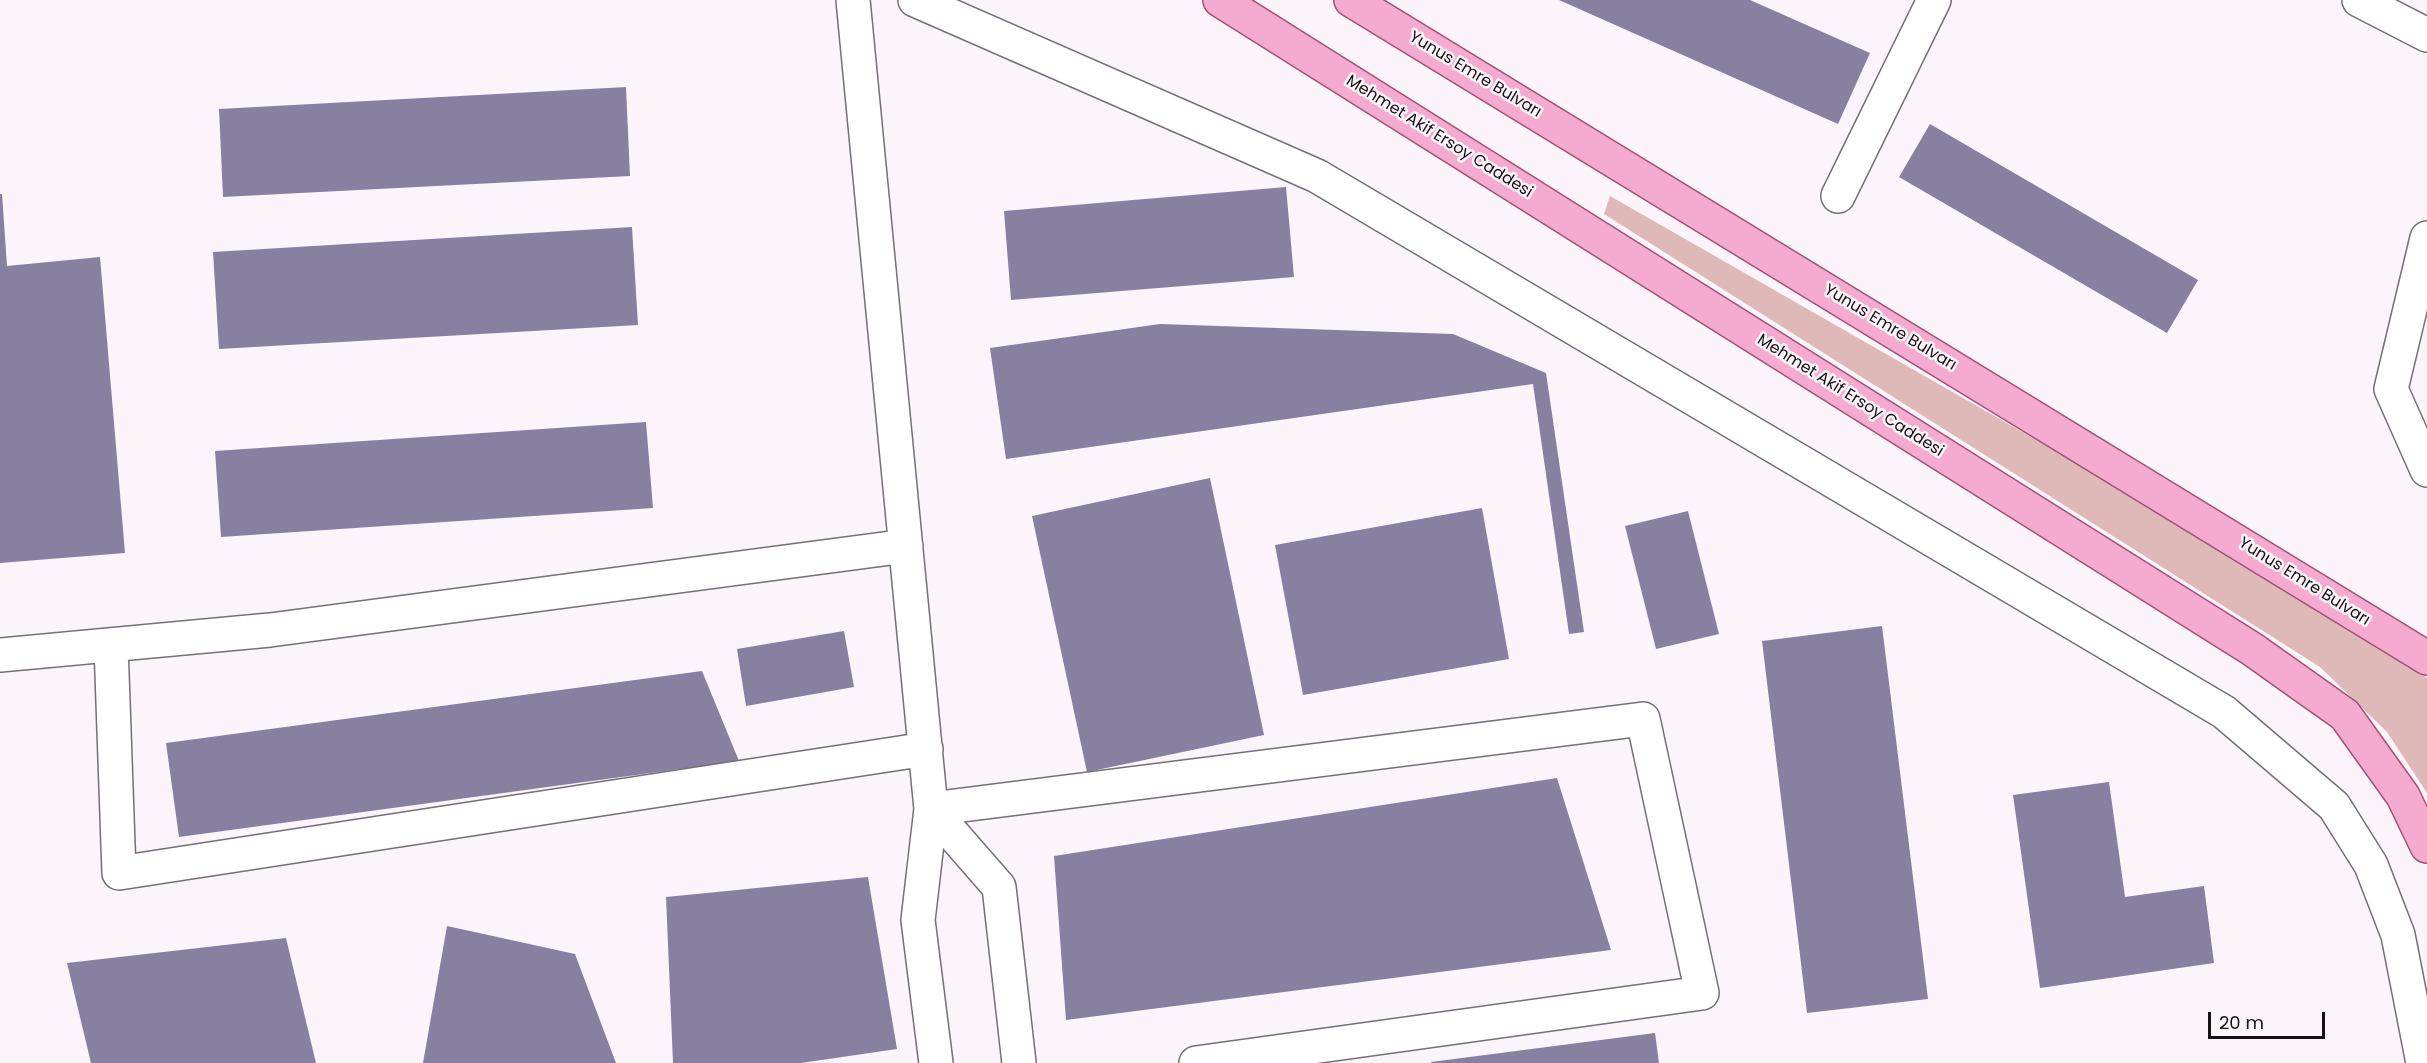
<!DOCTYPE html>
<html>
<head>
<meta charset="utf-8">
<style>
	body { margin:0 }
	#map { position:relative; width:2427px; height:1063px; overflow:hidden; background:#fbf4fb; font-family:Poppins,sans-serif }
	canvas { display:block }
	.scale { position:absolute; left:2208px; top:1012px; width:117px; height:27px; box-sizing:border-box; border:3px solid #141214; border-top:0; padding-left:8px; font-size:18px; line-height:21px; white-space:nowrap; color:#141214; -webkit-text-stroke:4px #fbf4fb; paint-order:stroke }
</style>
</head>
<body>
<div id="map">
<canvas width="2427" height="1063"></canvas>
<div class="scale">20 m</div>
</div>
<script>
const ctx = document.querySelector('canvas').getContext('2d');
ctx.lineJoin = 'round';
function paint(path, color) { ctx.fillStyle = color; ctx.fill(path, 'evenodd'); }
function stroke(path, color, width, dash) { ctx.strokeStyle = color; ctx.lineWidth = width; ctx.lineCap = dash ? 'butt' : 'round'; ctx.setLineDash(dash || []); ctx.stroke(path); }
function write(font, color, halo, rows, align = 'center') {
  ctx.font = font + ' Poppins,sans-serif'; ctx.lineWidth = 5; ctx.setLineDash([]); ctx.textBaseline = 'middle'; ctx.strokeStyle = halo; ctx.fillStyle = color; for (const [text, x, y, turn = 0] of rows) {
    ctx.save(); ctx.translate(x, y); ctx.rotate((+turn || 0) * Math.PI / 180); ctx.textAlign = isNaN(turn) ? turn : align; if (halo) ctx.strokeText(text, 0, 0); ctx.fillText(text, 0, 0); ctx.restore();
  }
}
const green = new Path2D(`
	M1610,196l512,293 227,135 78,54v115l-40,-61 -67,-65 -716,-453z`);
const building = new Path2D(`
	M1559,0h191l120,53 -32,71z
	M626,87l4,89 -407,21 -4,-88z
	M1930,124l268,156 -31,53 -268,-156z
	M1286,187l8,90 -283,23 -7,-89z
	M0,194h2l5,72 93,-9 25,296 -125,10z
	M632,227l6,98 -419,24 -6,-97z
	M1160,324l293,10 93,39 38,259 -15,2 -36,-250 -527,75 -16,-111z
	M646,422l7,86 -432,29 -6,-86z
	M1210,478l54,257 -177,37 -55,-256z
	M1482,508l27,151 -206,36 -28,-150z
	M1688,511l31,123 -63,15 -31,-123z
	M1882,626l46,373 -121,14 -45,-372z
	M844,631l10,56 -108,19 -9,-57z
	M702,671l37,90 -560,76 -13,-94z
	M1557,778l54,172 -545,70 -12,-164z
	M2109,782l16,115 79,-11 10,77 -174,25 -27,-193z
	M868,877l29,172 -96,14h-128l-7,-166z
	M447,926l128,28 41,109h-193z
	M286,938l30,125h-225l-24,-100z
	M1655,1033l4,30h-228v-1z`);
const minor = new Path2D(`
	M853,0l78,809 -13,111 18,143
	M915,0l402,176 907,536 110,94 37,59 27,70 25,128
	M2359,0l68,35
	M1838,196l96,-196
	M2427,238l-36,151 36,81
	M111,645l8,228 807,-124
	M0,655l270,-25 636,-84
	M931,809l712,-90 59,274 -506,70
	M931,809l68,78 20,176`);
const major = new Path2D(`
	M1220,0l1032,649 93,66 58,81 24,50
	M1351,0l1076,658`);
const streetNames = [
	["Yunus Emre Bulvarı",1475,75,31],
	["Mehmet Akif Ersoy Caddesi",1439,137,32],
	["Yunus Emre Bulvarı",1890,328,31],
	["Mehmet Akif Ersoy Caddesi",1850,396,32],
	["Yunus Emre Bulvarı",2304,582,32]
];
paint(green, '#deb9b8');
paint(building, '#8880a1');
stroke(minor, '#757076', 36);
stroke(major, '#a25179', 36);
stroke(minor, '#fff', 33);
stroke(major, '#f5abd0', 33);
write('16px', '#141214', '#fbf4fb', streetNames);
</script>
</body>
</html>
